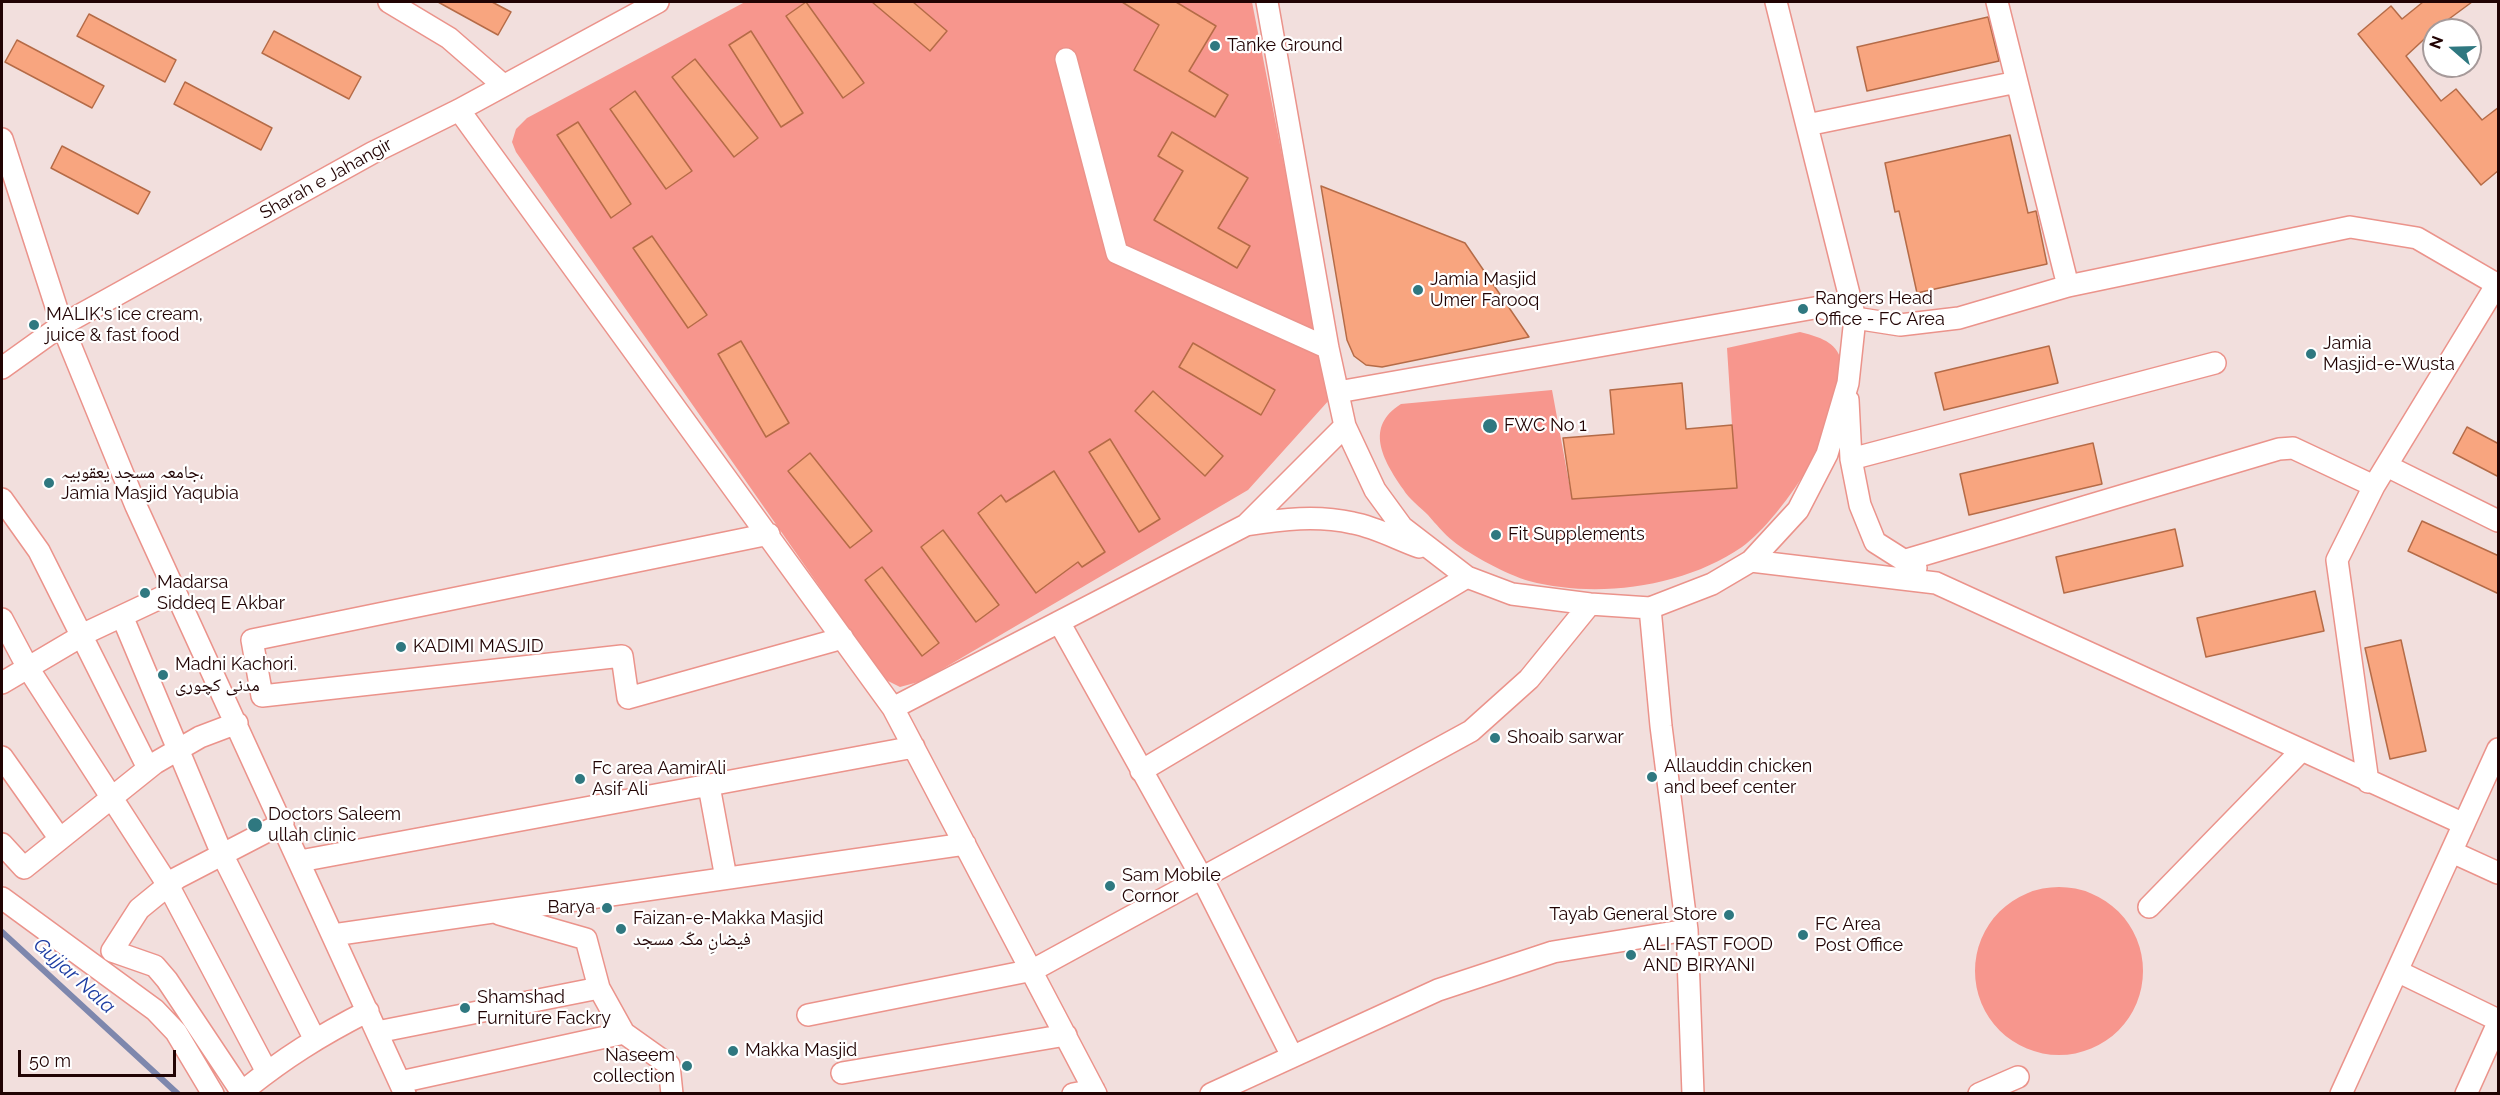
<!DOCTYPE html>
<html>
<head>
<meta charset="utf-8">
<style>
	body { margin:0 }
	#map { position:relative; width:2500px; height:1095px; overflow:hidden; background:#f2dfdd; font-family:Raleway,sans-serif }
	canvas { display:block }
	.frame { position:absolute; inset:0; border:3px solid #210303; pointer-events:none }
	.north { position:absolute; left:2422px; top:18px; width:60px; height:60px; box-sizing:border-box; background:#fff; border:2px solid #a69a9a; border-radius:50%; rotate:290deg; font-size:16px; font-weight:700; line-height:24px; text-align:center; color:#210303 }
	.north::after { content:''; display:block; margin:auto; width:21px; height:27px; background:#2f7880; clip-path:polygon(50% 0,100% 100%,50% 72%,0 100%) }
	.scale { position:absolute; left:18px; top:1050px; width:158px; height:27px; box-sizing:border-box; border:3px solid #210303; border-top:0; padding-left:8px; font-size:18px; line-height:21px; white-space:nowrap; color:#210303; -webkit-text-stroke:4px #fff; paint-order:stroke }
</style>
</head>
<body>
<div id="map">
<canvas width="2500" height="1095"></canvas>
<div class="frame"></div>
<div class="north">N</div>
<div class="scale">50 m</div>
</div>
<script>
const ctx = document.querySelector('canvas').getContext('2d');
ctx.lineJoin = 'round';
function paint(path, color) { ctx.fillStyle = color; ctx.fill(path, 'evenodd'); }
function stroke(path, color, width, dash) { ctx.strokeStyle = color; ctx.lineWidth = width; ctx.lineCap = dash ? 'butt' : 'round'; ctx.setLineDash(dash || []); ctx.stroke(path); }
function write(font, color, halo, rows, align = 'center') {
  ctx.font = font + ' Raleway,"Noto Naskh Arabic",sans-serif'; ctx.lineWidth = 4.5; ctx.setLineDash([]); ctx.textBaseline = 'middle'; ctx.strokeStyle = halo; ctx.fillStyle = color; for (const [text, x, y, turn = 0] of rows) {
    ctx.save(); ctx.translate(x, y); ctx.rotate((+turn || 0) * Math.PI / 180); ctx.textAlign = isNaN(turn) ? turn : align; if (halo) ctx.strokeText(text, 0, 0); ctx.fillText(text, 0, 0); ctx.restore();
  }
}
const green = new Path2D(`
	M745,2h507l78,397 -82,91 -326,191 -22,6 -16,-8 -368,-527 -4,-10 4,-13 11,-11z
	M1800,332c15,4 34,8 40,25 19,48 -58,162 -98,190 -58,40 -145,52 -213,34 -21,-6 -59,-26 -76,-40 -9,-7 -17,-17 -25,-26 -8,-8 -19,-16 -25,-26 -20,-29 -39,-62 -2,-85l151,-14 20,109 164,-11 -9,-140z
	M1975 971a84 84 0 1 1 168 0a84 84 0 1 1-168 0Z`);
const stream = new Path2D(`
	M2,932l176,162`);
const building = new Path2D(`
	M438,2h54l19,10 -13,23z
	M806,2l58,81 -21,15 -57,-82z
	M872,2h41l34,29 -17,20z
	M1122,2h54l40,24 -27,45 39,24 -13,22 -81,-47 25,-45z
	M2423,2h49l-38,28 -28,26 35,45 15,-12 26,31 17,-13v63l-18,15 -123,-151 33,-28 11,13z
	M89,14l87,46 -11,22 -88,-46z
	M1988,17l11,44 -132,30 -10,-44z
	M274,31l87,46 -12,22 -87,-46z
	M751,31l52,82 -22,14 -52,-82z
	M17,40l87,46 -12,22 -87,-46z
	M695,59l63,79 -24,19 -62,-80z
	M185,82l87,46 -11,22 -87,-46z
	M635,91l57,80 -26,18 -56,-80z
	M578,122l53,82 -20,14 -54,-83z
	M1172,132l76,46 -30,50 32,18 -13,22 -83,-48 29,-49 -25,-15z
	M2010,135l18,78 8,-2 11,53 -130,29 -18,-82 -4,1 -10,-49z
	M62,146l88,46 -12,22 -87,-46z
	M1321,186l144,57 64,94 -147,30 -16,-2 -12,-9 -7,-16z
	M652,236l55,79 -19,13 -55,-80z
	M741,341l48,82 -23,14 -48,-83z
	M1193,343l82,47 -14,25 -82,-48z
	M2049,346l9,37 -114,27 -9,-37z
	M1682,383l4,46 46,-4 5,63 -165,11 -9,-61 51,-4 -4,-44z
	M1153,391l70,65 -18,20 -70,-65z
	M2467,427l32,17v33l-46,-24z
	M1110,439l50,80 -21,13 -50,-80z
	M2093,443l9,41 -133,31 -9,-41z
	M810,453l62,78 -22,17 -62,-77z
	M1054,471l51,81 -23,15 -4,-5 -42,31 -58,-80 23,-18 5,7z
	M2422,521l77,35v38l-91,-43z
	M2175,529l8,37 -119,27 -8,-36z
	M943,530l56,75 -23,17 -55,-75z
	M882,567l57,76 -17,13 -57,-76z
	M2315,591l9,40 -118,26 -9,-39z
	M2401,640l25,111 -36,8 -25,-111z`);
const minor = new Path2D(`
	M389,2l60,36 54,47
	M1267,2l61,346 17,78 30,64 27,37 65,50 45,17 78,10 60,4 62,-24 39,-23 47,-51 29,-56 21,-71 7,-65 -79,-316
	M1997,2l71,284
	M1066,59l51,194 211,95
	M459,110l434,598 203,386
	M1807,125l210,-43
	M2,139l60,186 74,181 269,588
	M2,368l60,-43 310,-172 87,-43 199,-108
	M1338,392l482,-85 35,11 45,7 59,-7 109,-32 282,-59 67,11 81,47
	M1848,400l3,59 9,46 15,37 41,26
	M1851,459l364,-96
	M2387,466l111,55
	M2,499l37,52 109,217
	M1246,525c37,-6 71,-10 107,-2 22,4 44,16 66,24
	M769,534l-517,106 10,56 360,-40 6,42 215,-60
	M1906,560l373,-111 14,-1 81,38
	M1751,561l185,22 528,241
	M1650,608l11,118 26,204 6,164
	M122,616l100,238 92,184
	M2,619l26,49 140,217 99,187
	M1059,622l143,256 90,178
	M2,683l88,-52 85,-40
	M893,708l353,-183 99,-99
	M2,757l58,82
	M1141,771l326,-194
	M2368,782l-31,-222 37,-74 123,-202
	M709,786l17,92
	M2,844l22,24 131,-105 45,-26 37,-14
	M2452,852l46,21
	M300,861l614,-114
	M2,898l153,112 21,22 37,62
	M2149,907l152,-156
	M499,914l87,25 13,49
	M333,935l632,-91
	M2397,971l101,49
	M808,1015l225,-45 438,-239 58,-52 61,-75
	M377,1032l222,-44 25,45
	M842,1073l224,-38
	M400,1082l224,-49 45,32 3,29
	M242,1092c42,-34 77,-56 126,-81
	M243,1094l-76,-114 -12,-14 -43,-15 27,-42 38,-31 106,-55
	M1073,1094l21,-4
	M1211,1094l227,-104 115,-38 134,-22
	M1979,1094l39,-17
	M2341,1094l157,-345
	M2466,1094l32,-71`);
const markers = [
	[1215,46,6,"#2f7880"],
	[1418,290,6,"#2f7880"],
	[1803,309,6,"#2f7880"],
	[34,325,6,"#2f7880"],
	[2311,354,6,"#2f7880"],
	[1490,426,8,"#2f7880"],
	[49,483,6,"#2f7880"],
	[1496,535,6,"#2f7880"],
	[145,593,6,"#2f7880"],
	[401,647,6,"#2f7880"],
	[163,675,6,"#2f7880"],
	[1495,738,6,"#2f7880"],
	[1652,777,6,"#2f7880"],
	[580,779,6,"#2f7880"],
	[255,825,8,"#2f7880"],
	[1110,886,6,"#2f7880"],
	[607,908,6,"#2f7880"],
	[1729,915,6,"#2f7880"],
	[621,929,6,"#2f7880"],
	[1803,935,6,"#2f7880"],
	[1631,955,6,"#2f7880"],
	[465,1008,6,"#2f7880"],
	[733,1051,6,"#2f7880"],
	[687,1066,6,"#2f7880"]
];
const poiNames = [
	["Tanke Ground",1227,46],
	["Jamia Masjid",1430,280],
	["Umer Farooq",1430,301],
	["Rangers Head",1815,299],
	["Office - FC Area",1815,320],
	["MALIK's ice cream,",46,315],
	["juice & fast food",46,336],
	["Jamia",2323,344],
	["Masjid-e-Wusta",2323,365],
	["FWC No 1",1504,426],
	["جامعہ مسجد یعقوبیہ،",61,473],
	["Jamia Masjid Yaqubia",61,494],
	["Fit Supplements",1508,535],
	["Madarsa",157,583],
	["Siddeq E Akbar",157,604],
	["KADIMI MASJID",413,647],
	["Madni Kachori.",175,665],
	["مدنی کچوری",175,686],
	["Shoaib sarwar",1507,738],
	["Allauddin chicken",1664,767],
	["and beef center",1664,788],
	["Fc area AamirAli",592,769],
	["Asif Ali",592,790],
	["Doctors Saleem",268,815],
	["ullah clinic",268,836],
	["Sam Mobile",1122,876],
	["Cornor",1122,897],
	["Barya",595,908,"right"],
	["Tayab General Store",1717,915,"right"],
	["Faizan-e-Makka Masjid",633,919],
	["فیضانِ مکّہ مسجد",633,940],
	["FC Area",1815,925],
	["Post Office",1815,946],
	["ALI FAST FOOD",1643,945],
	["AND BIRYANI",1643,966],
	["Shamshad",477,998],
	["Furniture Fackry",477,1019],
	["Makka Masjid",745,1051],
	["Naseem",675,1056,"right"],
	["collection",675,1077,"right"]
];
const streetNames = [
	["Sharah e Jahangir",326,179,-29]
];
const waterNames = [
	["Gujjar Nala",74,976,42]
];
paint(green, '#f7968d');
stroke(stream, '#7e87ad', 6);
paint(building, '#f8a57f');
stroke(building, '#b56b47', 1.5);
stroke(minor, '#eb938b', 24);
stroke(minor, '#fff', 21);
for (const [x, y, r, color] of markers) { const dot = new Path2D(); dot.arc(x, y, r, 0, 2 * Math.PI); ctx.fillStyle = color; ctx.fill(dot); stroke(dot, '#fff', 2); }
write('18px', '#210303', '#fff', poiNames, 'left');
write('18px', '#210303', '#fff', streetNames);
write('italic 20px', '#1d3ca2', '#fff', waterNames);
</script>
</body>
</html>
